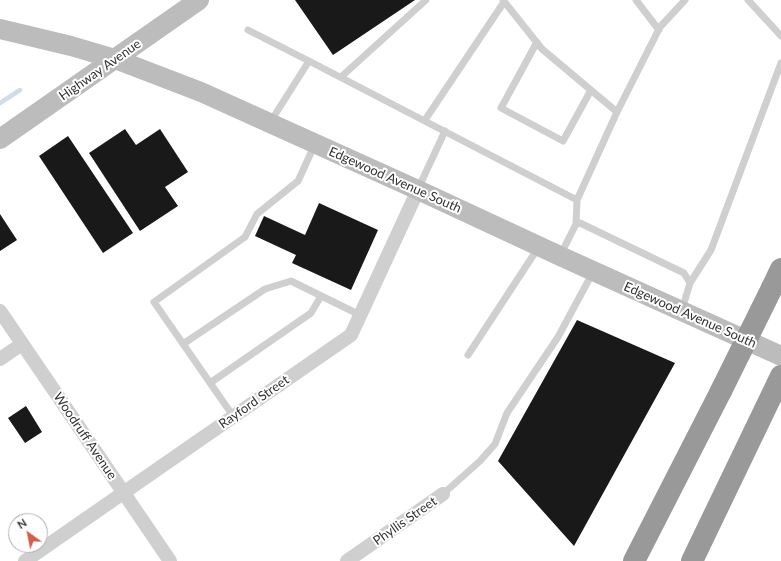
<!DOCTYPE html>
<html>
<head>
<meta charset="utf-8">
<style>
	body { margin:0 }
	#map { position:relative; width:781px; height:561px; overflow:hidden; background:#fff; font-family:Lato,sans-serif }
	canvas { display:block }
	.north { position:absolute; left:8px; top:513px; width:40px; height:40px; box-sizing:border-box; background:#fff; border:1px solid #adadad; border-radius:50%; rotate:327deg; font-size:11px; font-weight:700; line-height:16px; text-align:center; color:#323232 }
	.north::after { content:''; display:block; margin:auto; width:14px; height:18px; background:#d35c4a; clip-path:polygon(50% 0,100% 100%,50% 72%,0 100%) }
</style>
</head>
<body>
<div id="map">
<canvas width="781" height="561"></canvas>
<div class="north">N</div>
</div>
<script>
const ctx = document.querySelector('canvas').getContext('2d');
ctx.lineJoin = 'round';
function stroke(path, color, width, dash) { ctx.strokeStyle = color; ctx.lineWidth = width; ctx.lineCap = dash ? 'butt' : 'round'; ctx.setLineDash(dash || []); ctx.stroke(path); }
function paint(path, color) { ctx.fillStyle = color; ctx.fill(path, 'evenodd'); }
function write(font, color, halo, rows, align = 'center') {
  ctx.font = font + ' Lato,sans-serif'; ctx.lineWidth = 4; ctx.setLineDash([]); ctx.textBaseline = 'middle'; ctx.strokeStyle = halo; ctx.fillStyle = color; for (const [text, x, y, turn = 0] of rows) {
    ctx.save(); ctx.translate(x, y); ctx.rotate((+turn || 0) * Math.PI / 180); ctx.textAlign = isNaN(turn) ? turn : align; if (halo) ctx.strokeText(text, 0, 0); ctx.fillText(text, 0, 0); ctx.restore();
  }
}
const stream = new Path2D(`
	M0,103l20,-13`);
const building = new Path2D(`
	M295,0h120l-82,55z
	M125,129l11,16 24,-16 28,43 -23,15 13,19 -38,25 -51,-78z
	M68,136l65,97 -30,20 -64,-97z
	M319,203l59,27 -27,60 -59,-27 4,-8 -41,-19 9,-20 41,19z
	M0,214l17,26 -17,11z
	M577,320l98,43 -101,183 -76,-85z
	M26,406l16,26 -17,11 -17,-25z`);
const lane = new Path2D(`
	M503,0l39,49 75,63
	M636,0l23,30
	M748,0l33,36
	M248,30l61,31
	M537,42l-36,66 62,33 28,-51
	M341,77l85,-77
	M425,120l79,-118
	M271,121l38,-60 268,139
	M418,189l27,-58
	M576,224l1,-24 40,-88 43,-85 25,-27
	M561,254l15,-30 4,-1 104,50 6,10 -8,27
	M690,283l21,-33 70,-187
	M183,344l82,-55 26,-8 69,34
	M468,355l70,-107
	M210,383l101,-70 10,-17
	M233,416l-79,-114 91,-65 12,-23 41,-33 17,-37
	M443,494l37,-33 15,-17 12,-31 51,-76 35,-65`);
const street = new Path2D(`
	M0,311l170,250
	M0,359l22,-15
	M25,561l326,-226 67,-145
	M347,561l96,-67`);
const secondary = new Path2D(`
	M0,29l71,17 44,13 86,33 217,98 142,66 221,100
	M0,139l199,-139`);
const highway = new Path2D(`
	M772,288l9,-19
	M634,561l87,-170
	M692,561l89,-185`);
const highwayBridge = new Path2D(`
	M721,391l51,-103`);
const streetNames = [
	["Highway Avenue",100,70,-35],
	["Edgewood Avenue South",395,180,24],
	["Edgewood Avenue South",690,315,24],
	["Rayford Street",254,402,-35],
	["Woodruff Avenue",85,436,56],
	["Phyllis Street",405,521,-35]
];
stroke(stream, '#d1dbea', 4.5);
paint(building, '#191919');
stroke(lane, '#cfcfcf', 7);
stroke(street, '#cfcfcf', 14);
stroke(secondary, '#bcbcbc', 20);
stroke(highway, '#999', 22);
stroke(highwayBridge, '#999', 22);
write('13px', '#323232', '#fff', streetNames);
</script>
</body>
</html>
